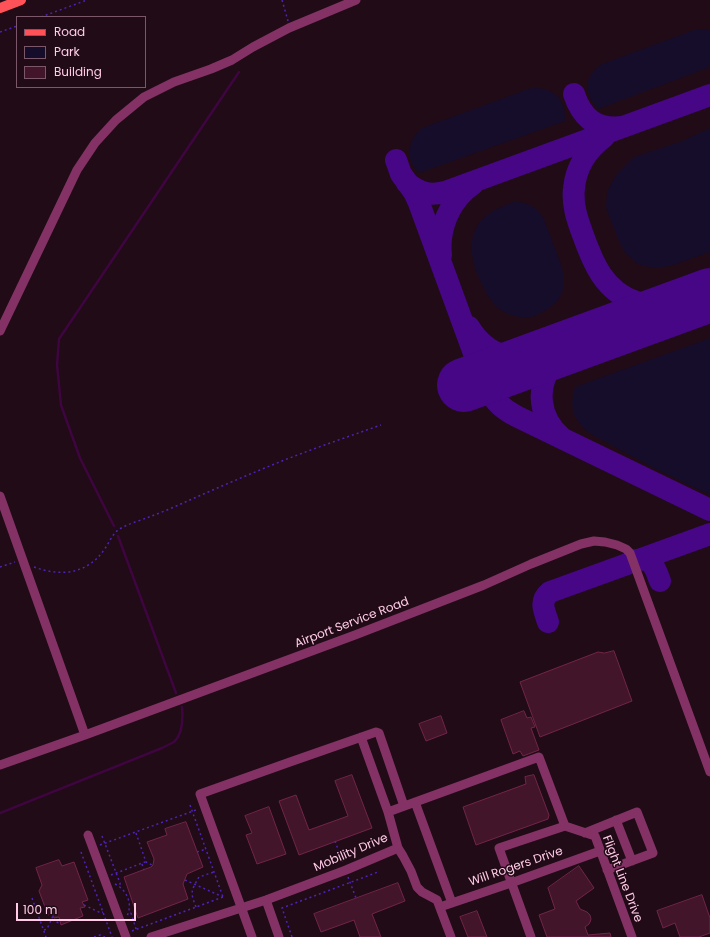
<!DOCTYPE html>
<html>
<head>
<meta charset="utf-8">
<style>
	body { margin:0 }
	#map { position:relative; width:710px; height:937px; overflow:hidden; background:#210b16; font-family:Poppins,sans-serif }
	canvas { display:block }
	.legend { position:absolute; left:16px; top:16px; width:130px; height:72px; box-sizing:border-box; background:#210b16; border:1px solid #7a586a; margin:0; padding:5px 7px; list-style:none; font-size:12px; color:#ffcbe7 }
	.legend li { display:flex; align-items:center; gap:8px; height:20px }
	.legend b { width:20px; border:1px solid #7a586a }
	.scale { position:absolute; left:16px; top:903px; width:120px; height:18px; box-sizing:border-box; border:2px solid #ffcbe7; border-top:0; padding-left:5px; font-size:12px; line-height:14px; white-space:nowrap; color:#ffcbe7; -webkit-text-stroke:3px #210b16; paint-order:stroke }
</style>
</head>
<body>
<div id="map">
<canvas width="710" height="937"></canvas>
<ul class="legend">
<li><b style="height:5px;background:#ff5258"></b>Road</li>
<li><b style="height:11px;background:#160d2b"></b>Park</li>
<li><b style="height:11px;background:#43152b"></b>Building</li>
</ul>
<div class="scale">100 m</div>
</div>
<script>
const ctx = document.querySelector('canvas').getContext('2d');
ctx.lineJoin = 'round';
function paint(path, color) { ctx.fillStyle = color; ctx.fill(path, 'evenodd'); }
function stroke(path, color, width, dash) { ctx.strokeStyle = color; ctx.lineWidth = width; ctx.lineCap = dash ? 'butt' : 'round'; ctx.setLineDash(dash || []); ctx.stroke(path); }
function write(font, color, halo, rows, align = 'center') {
  ctx.font = font + ' Poppins,sans-serif'; ctx.lineWidth = 3; ctx.setLineDash([]); ctx.textBaseline = 'middle'; ctx.strokeStyle = halo; ctx.fillStyle = color; for (const [text, x, y, turn = 0] of rows) {
    ctx.save(); ctx.translate(x, y); ctx.rotate((+turn || 0) * Math.PI / 180); ctx.textAlign = isNaN(turn) ? turn : align; if (halo) ctx.strokeText(text, 0, 0); ctx.fillText(text, 0, 0); ctx.restore();
  }
}
const green = new Path2D(`
	M703,29l7,1v37l-112,42c-10,-11 -16,-26 -4,-38 2,-3 5,-5 8,-7l92,-34z
	M534,87v1c21,0 32,12 31,33l-146,52 -6,-7 -4,-11h1c-1,-12 3,-19 12,-27z
	M710,128v124l-40,14 -17,2 -15,-4 -13,-11 -6,-12 -13,-33 1,-16 9,-17 18,-18 48,-16z
	M516,201c7,2 14,3 20,8 9,8 12,21 16,32 9,23 23,51 -4,68 -5,3 -10,6 -16,8 -13,2 -24,-2 -34,-9 -6,-5 -11,-13 -14,-20 -11,-20 -19,-46 -4,-66 8,-11 24,-16 36,-21z
	M710,338v157l-60,-29 -61,-33c-16,-14 -20,-25 -14,-46z`);
const stream = new Path2D(`
	M114,526l-34,-68 -19,-53 -4,-40 2,-26 180,-267
	M118,536l58,157
	M0,813l162,-65c4,-2 8,-4 12,-6 9,-8 9,-24 8,-35`);
const taxiway = new Path2D(`
	M574,94c8,24 22,36 48,33
	M604,137c-16,12 -28,30 -30,51 -2,16 3,31 9,47 10,28 21,56 53,67 26,9 48,0 74,-7
	M396,160l5,14 13,18 5,11 64,175c9,20 15,29 35,39l192,93
	M407,183c13,10 22,13 38,9l265,-97
	M441,255c-3,-26 9,-56 32,-71
	M469,327c19,31 44,34 77,28
	M561,437c-22,-19 -26,-50 -8,-73 7,-9 16,-14 24,-21
	M636,560c17,-3 19,8 24,21
	M548,622c-4,-12 -9,-21 2,-30l160,-58`);
const runway = new Path2D(`
	M464,385l246,-90`);
const building = new Path2D(`
	M614,651l18,50 -92,36 -20,-55 78,-30 6,1z
	M524,711l3,7 4,-1 4,10 -4,1 8,22 -16,6 -3,-5 -7,3 -12,-34z
	M441,716l6,17 -21,8 -7,-17z
	M352,775l20,53 -73,27 -20,-54 17,-6 13,35 39,-14 -13,-35z
	M534,775l15,40 -1,4 -72,26 -13,-38 63,-23 -1,-7z
	M269,807l17,47 -29,10 -11,-29 6,-2 -7,-17z
	M186,822l17,45 -16,7 -4,10 5,15 -50,19 -14,-41 27,-10 2,-2 1,-6 -7,-17 20,-7 -2,-6z
	M59,860l3,6 12,-4 14,38 -6,2 3,5 -5,1 3,8 -22,9 -2,-8 -5,1 -2,-4 -4,1 -9,-24 3,-6 -6,-17z
	M579,866l15,22 -18,13 4,8 7,3 3,3 1,4 -1,3 -1,2 -4,3 3,8 22,-2 1,4h-64l-8,-22 16,-6 -7,-21z
	M398,883l7,18 -33,13 9,23h-21l-6,-17 -33,12 -7,-18z
	M702,895l8,23v15l-11,4h-19l-5,-14 -12,5 -6,-17z
	M477,911l10,26h-19l-8,-20z`);
const path = new Path2D(`
	M282,0l6,21
	M41,17l46,-17
	M0,32l17,-6
	M0,567l15,-5
	M34,567c27,10 53,7 70,-17 5,-7 8,-15 14,-20 9,-6 21,-9 31,-13 11,-4 23,-9 34,-14 34,-15 69,-30 104,-44 31,-12 63,-23 94,-34
	M190,805l33,92
	M136,833l10,29 6,3
	M102,836l18,47v3
	M335,841l8,22
	M100,845l96,-35
	M81,852l31,85
	M197,852l9,-3
	M142,864l2,6
	M111,875l34,-13
	M348,877l8,21
	M185,880l38,17
	M115,884c12,6 18,20 12,32
	M32,898l14,39
	M84,905l17,8 2,-1
	M196,907c-6,-15 -5,-16 3,-30l15,-5
	M136,912l-5,1 5,16
	M52,920l7,3
	M44,930l3,-1 6,-13
	M132,931l91,-34
	M94,937l6,-2 5,2
	M292,937l-10,-29 96,-36`);
const minor = new Path2D(`
	M0,331l77,-161 18,-27 21,-23 28,-23 30,-15 37,-13 21,-9 21,-13 36,-19 67,-28
	M0,496l85,239 -85,30
	M85,735l270,-100 129,-50 47,-21 50,-20 13,-3 11,1 12,3 9,4 4,4 80,219
	M361,737l27,75
	M415,802l37,101
	M616,820l16,41
	M585,833l52,-21 16,41 -46,17
	M88,835l38,102
	M398,848l5,8 8,15 6,16 5,5 15,8 14,37
	M266,900l13,37
	M440,907l71,-24 89,-32
	M151,937l115,-37 80,-30 52,-22 -10,-36 151,-55 26,69 30,10 37,101
	M252,937l-52,-143 90,-32 86,-30 3,1 25,73
	M531,937l-32,-89 66,-22`);
const major = new Path2D(`
	M0,8l21,-8`);
const streetNames = [
	["Airport Service Road",352,623,-21],
	["Mobility Drive",351,853,-23],
	["Will Rogers Drive",516,867,-19],
	["Flight Line Drive",622,879,69]
];
paint(green, '#160d2b');
stroke(stream, '#3e0540', 2.5);
stroke(taxiway, '#460686', 22);
stroke(runway, '#460686', 54);
paint(building, '#43152b');
stroke(building, '#712549', 1);
stroke(path, '#4d23ba', 1.5, [2, 3]);
stroke(minor, '#843265', 9);
stroke(major, '#ff5258', 10);
write('12px', '#ffcbe7', '#210b16', streetNames);
</script>
</body>
</html>
